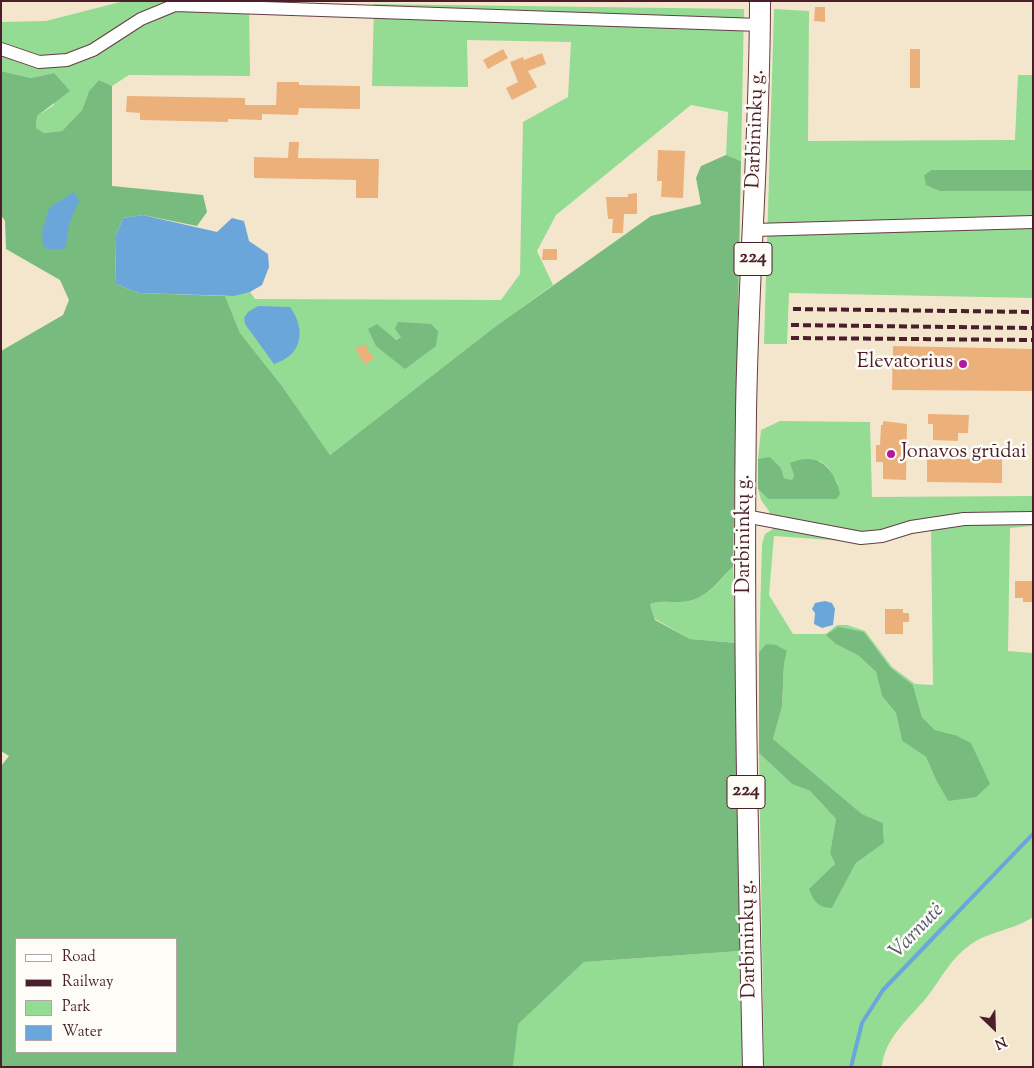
<!DOCTYPE html>
<html>
<head>
<meta charset="utf-8">
<style>
	body { margin:0 }
	#map { position:relative; width:1034px; height:1068px; overflow:hidden; background:#f4e6cd; font-family:"Sorts Mill Goudy",serif }
	canvas { display:block }
	.frame { position:absolute; inset:0; border:2px solid #4a1f2b; pointer-events:none }
	.legend { position:absolute; left:15px; top:938px; width:162px; height:115px; box-sizing:border-box; background:#fdfcf7; border:1px solid #b5a4a5; margin:0; padding:6px 9px; list-style:none; font-size:15px; color:#4a1f2b }
	.legend li { display:flex; align-items:center; gap:10px; height:25px }
	.legend b { width:25px; border:1px solid #b5a4a5 }
	.north { position:absolute; left:969px; top:1003px; width:50px; height:50px; -webkit-text-stroke:4px #fdfcf7; paint-order:stroke; rotate:156deg; font-size:14px; font-weight:700; line-height:20px; text-align:center; color:#4a1f2b }
	.north::after { content:''; display:block; margin:auto; width:18px; height:22px; background:#4a1f2b; clip-path:polygon(50% 0,100% 100%,50% 72%,0 100%) }
</style>
</head>
<body>
<div id="map">
<canvas width="1034" height="1068"></canvas>
<div class="frame"></div>
<ul class="legend">
<li><b style="height:6px;background:#fff"></b>Road</li>
<li><b style="height:6px;background:#4a1f2b"></b>Railway</li>
<li><b style="height:14px;background:#94db94"></b>Park</li>
<li><b style="height:14px;background:#6ba6db"></b>Water</li>
</ul>
<div class="north">N</div>
</div>
<script>
const ctx = document.querySelector('canvas').getContext('2d');
ctx.lineJoin = 'round';
function paint(path, color) { ctx.fillStyle = color; ctx.fill(path, 'evenodd'); }
function stroke(path, color, width, dash) { ctx.strokeStyle = color; ctx.lineWidth = width; ctx.lineCap = dash ? 'butt' : 'round'; ctx.setLineDash(dash || []); ctx.stroke(path); }
function write(font, color, halo, rows, align = 'center') {
  ctx.font = font + ' "Sorts Mill Goudy",serif'; ctx.lineWidth = 5; ctx.setLineDash([]); ctx.textBaseline = 'middle'; ctx.strokeStyle = halo; ctx.fillStyle = color; for (const [text, x, y, turn = 0] of rows) {
    ctx.save(); ctx.translate(x, y); ctx.rotate((+turn || 0) * Math.PI / 180); ctx.textAlign = isNaN(turn) ? turn : align; if (halo) ctx.strokeText(text, 0, 0); ctx.fillText(text, 0, 0); ctx.restore();
  }
}
const green = new Path2D(`
	M124,1h125l1,75 -121,-1 -17,11 -13,-6 -10,11 -7,19 -20,21 -18,2 -8,-5 1,-12 17,-11v-32l-23,5 -30,-7v-49l45,-1z
	M374,4l370,5 -3,152 -15,-6 2,-43 -37,-7 -135,110 -19,36 16,34 -57,41 -166,129 -48,-69 -42,-53 -15,-37 25,-4 5,7 246,1 19,-26 3,-152 45,-25 3,-55 -104,-2 1,47 -96,-1zM377,325l18,15 6,-3 4,32z
	M774,9l35,2 -1,130 207,-1 3,-65h15v95h-102l-7,5 16,16h93v107l-244,-5 -2,51h-23z
	M780,421l90,1 2,75 161,-1v30l-23,2 -2,123 25,2v264c-19,13 -44,14 -63,28 -20,14 -29,34 -43,52 -17,21 -43,41 -45,70h-118l-5,-314 33,31 18,7 26,28 -6,34 5,11 -11,12 8,32 24,-45 28,-20 -1,-20 -21,-9 -89,-75 9,-32 2,-43 3,-13 -21,-7 -7,8 3,-108 3,-10 8,-5 -4,-18 -8,-11 -3,-11 10,10 70,-15 -10,-17 -8,-6 -26,14 -2,5 -8,-2 -3,-10 -11,-10 -12,1 3,-29zM931,527l2,158 -18,-1 -23,-17 -27,-36 -18,-6h-10l-11,9h-33l-24,-39 5,-59 99,7zM864,632l27,36 22,17 9,32 13,13 20,5 -7,66 -12,-21 -10,-23 -24,-16 -6,-28 -14,-17 -6,-24 -17,-16 -23,-12z
	M733,567l4,76 -47,-4 -35,-20 -5,-15c13,-5 26,0 39,-3 19,-4 31,-21 44,-34z
	M740,951l3,116h-230l4,-43 67,-62z`);
const forest = new Path2D(`
	M1,71l30,7 23,-5 16,18 -33,25 -1,12 8,5 18,-2 20,-21 7,-19 10,-11 13,6v100l91,9 4,17 -10,14 -54,-11 -20,3 -8,20 1,46 23,9 86,3 15,37 42,53 48,69 166,-129 155,-110 50,-12 -5,-26 5,-12 25,-11 15,6 -8,406c-14,13 -25,30 -44,34 -13,3 -26,-2 -39,3l5,16 35,19 47,4 3,308 -156,11 -66,62 -5,43h-512v-301l8,-10 -8,-5v-400l62,-36 6,-15 -9,-20 -54,-31 -1,-28 -4,-6zM16,939h160v113h-160z
	M931,170h102v21h-93l-14,-6 -2,-10z
	M398,322l33,2 7,7 -2,15 -31,23 -29,-23 -8,-17 9,-5 19,16 5,-3 -6,-8z
	M770,457l11,11 3,10 8,2 2,-5 -4,-12c28,-12 44,4 50,31l-4,5h-68l-10,-10v-30z
	M838,627l26,5 27,36 22,17 9,32 13,13 20,5 16,8 19,41 -14,13 -28,4 -12,-21 -10,-23 -24,-16 -6,-28 -14,-17 -6,-24 -17,-16 -23,-12 -10,-9z
	M766,644l10,1 11,6 -3,13 -2,43 -9,32 89,75 21,9 1,20 -28,20 -24,45c-14,-1 -18,-6 -23,-19l26,-25 -5,-11 6,-34 -26,-28 -18,-7 -33,-31v-101z`);
const water = new Path2D(`
	M74,192l5,9 -10,23 -3,22 -4,4 -12,-1 -7,-3 -1,-14 7,-24z
	M143,215l74,17 15,-14 12,3 5,20 19,13 1,13 -7,18 -12,7 -16,4 -95,-3 -23,-9 -1,-46 8,-20z
	M258,306l32,1c16,22 13,48 -16,57l-29,-40 -1,-6 4,-6z
	M825,601l7,2 3,6 -2,16 -11,3 -8,-4 1,-11 -3,-4 3,-6z`);
const stream = new Path2D(`
	M851,1067l11,-44 21,-33 150,-156`);
const building = new Path2D(`
	M815,7h10v15l-11,-1z
	M503,49l5,9 -20,11 -5,-9z
	M910,49h10v39h-10z
	M542,53l4,11 -18,7 9,16 -25,13 -6,-12 12,-6 -8,-20 13,-5 1,3z
	M277,82h22v3l61,1v23l-61,-1 -1,7 -36,-1v6l-34,-1v3l-88,-2v-7l-14,-1 1,-16 118,2v7h31z
	M289,142h10l-1,16 81,1 -1,39h-22v-18l-102,-2v-21l34,1z
	M658,150l27,1 -2,47 -22,-1 1,-16h-5z
	M637,193v21h-13l-1,19h-11l1,-14h-5l-2,-22h22v-3z
	M543,249h14v11h-15z
	M364,344l10,15 -9,5 -10,-15z
	M893,346l140,3v42l-141,-1z
	M928,414l41,1 -1,18h-10v8l-25,-1v-16h-5z
	M883,421l24,3 -1,56 -23,-1v-17h-7v-17h4l1,-20h2z
	M927,459h75v24l-75,-1z
	M1015,581h18v21h-10v-4h-8z
	M885,609h18v4h6v9h-6v12h-18z`);
const street = new Path2D(`
	M1,49l38,13 28,-2 26,-10 48,-31 34,-14 585,20
	M754,230l279,-8
	M745,516l116,22 21,-2 29,-9 53,-8 69,-1`);
const primary = new Path2D(`
	M753,1067c-5,-218 -10,-436 -7,-654 2,-137 14,-274 14,-412`);
const rail = new Path2D(`
	M793,309l240,3
	M791,325l242,3
	M791,338l242,2`);
const markers = [
	[963,364,5,"#b5179e"],
	[891,454,5,"#b5179e"]
];
const shields = [
	[753,259,38],
	[746,792,38]
];
const shieldNames = [
	["224",753,259],
	["224",746,792]
];
const streetNames = [
	["Darbininkų g.",757,129,-88],
	["Darbininkų g.",746,534,-90],
	["Darbininkų g.",750,939,-91]
];
const poiNames = [
	["Elevatorius",953,364],
	["Jonavos grūdai",901,454,"left"]
];
const waterNames = [
	["Varnutė",918,932,-46]
];
paint(green, '#94db94');
paint(forest, '#77bb7e');
paint(water, '#6ba6db');
stroke(stream, '#6ba6db', 4);
paint(building, '#ecb07b');
stroke(street, '#643d43', 14);
stroke(primary, '#643d43', 22);
stroke(street, '#fff', 12);
stroke(primary, '#fff', 20);
stroke(rail, '#4a1f2b', 4, [8, 4]);
for (const [x, y, r, color] of markers) { const dot = new Path2D(); dot.arc(x, y, r, 0, 2 * Math.PI); ctx.fillStyle = color; ctx.fill(dot); stroke(dot, '#fdfcf7', 2); }
for (const [x, y, w] of shields) { const box = new Path2D(); box.roundRect(x - w / 2, y - 16.5, w, 33, 4); ctx.fillStyle = '#fdfcf7'; ctx.fill(box); stroke(box, '#4a1f2b', 1); }
write('bold 19px', '#4a1f2b', null, shieldNames);
write('20px', '#4a1f2b', '#fdfcf7', streetNames);
write('20px', '#4a1f2b', '#fdfcf7', poiNames, 'right');
write('italic 21px', '#575571', '#fdfcf7', waterNames);
</script>
</body>
</html>
